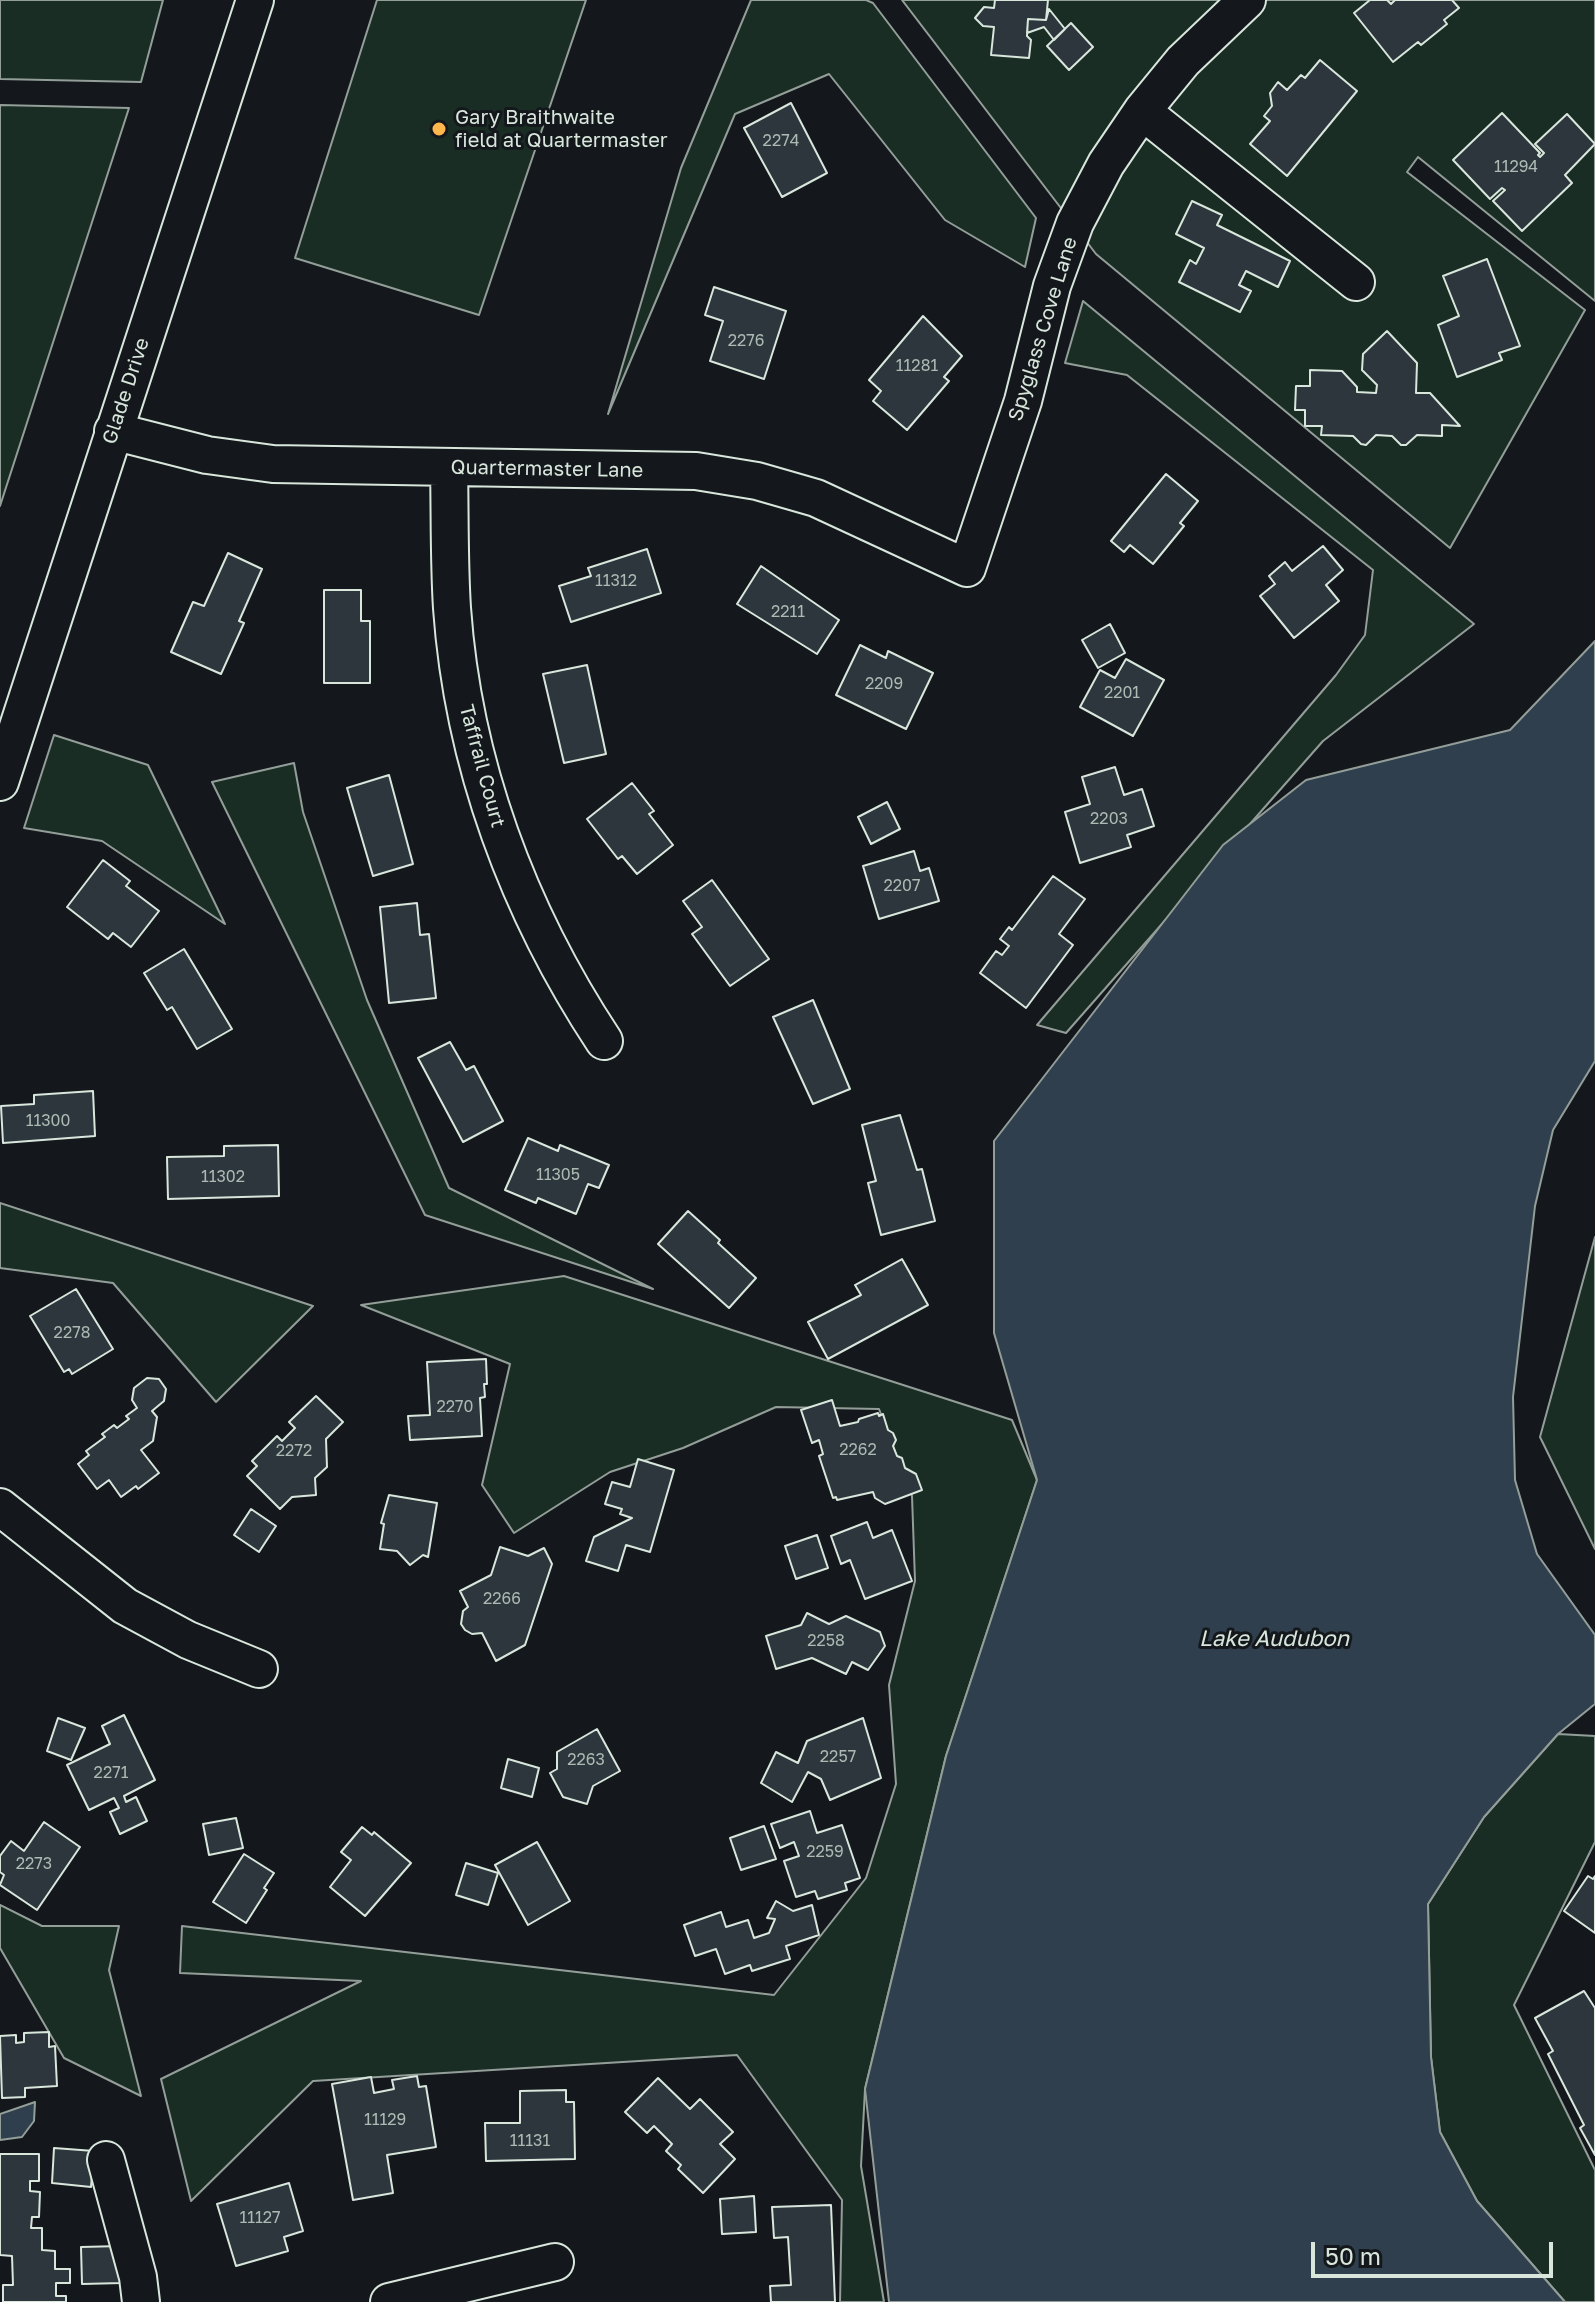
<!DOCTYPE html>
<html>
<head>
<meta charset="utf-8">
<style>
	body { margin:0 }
	#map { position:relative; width:1595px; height:2302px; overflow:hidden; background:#14181c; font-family:"Golos Text",sans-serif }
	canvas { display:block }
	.scale { position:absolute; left:1311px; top:2242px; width:242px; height:36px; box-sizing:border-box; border:4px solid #d8e6dc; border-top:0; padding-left:10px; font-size:24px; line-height:28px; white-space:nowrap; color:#d8e6dc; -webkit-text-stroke:6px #14181c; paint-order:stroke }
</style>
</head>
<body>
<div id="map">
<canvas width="1595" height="2302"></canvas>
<div class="scale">50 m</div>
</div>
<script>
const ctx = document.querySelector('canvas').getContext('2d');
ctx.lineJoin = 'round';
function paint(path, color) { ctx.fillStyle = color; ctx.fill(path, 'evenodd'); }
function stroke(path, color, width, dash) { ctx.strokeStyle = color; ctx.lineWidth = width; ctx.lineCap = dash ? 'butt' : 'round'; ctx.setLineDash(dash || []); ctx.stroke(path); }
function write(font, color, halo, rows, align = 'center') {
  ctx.font = font + ' "Golos Text",sans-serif'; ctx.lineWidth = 6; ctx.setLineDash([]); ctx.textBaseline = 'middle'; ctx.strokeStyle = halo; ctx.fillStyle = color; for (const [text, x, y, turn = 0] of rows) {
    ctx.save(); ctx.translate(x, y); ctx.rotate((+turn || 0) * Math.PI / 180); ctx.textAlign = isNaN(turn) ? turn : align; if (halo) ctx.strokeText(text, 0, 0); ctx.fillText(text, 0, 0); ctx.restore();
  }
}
const green = new Path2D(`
	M0,0h163l-22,82 -141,-3z
	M377,0h209l-107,315 -184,-57z
	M751,0h115l7,3 163,215 -11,49 -80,-47 -116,-146 -94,40 -127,300 73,-246z
	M902,0h693v301l-177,-144 -11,15 178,138 -135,238 -354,-294z
	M0,105l129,3 -129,398z
	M1083,301l391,323 -151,117 -257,292 -29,-8 299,-350 29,-40 8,-65 -246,-195 -62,-12z
	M54,735l94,30 77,159 -123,-83 -78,-13z
	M294,763l9,49 64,188 82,188 204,101 -228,-74 -213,-433z
	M0,1203l313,103 -97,96 -103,-119 -113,-15z
	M1595,1237v312l-55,-112z
	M564,1276l448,144 25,60 -91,276 -81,333 -4,77 23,136h-44l2,-102 -105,-145 -424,26 -122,120 -30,-122 200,-98 -181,-8 2,-47 592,69 92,-117 30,-94 -7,-99 26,-104 -3,-85 -33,-87 -103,-2 -93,41 -73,24 -96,61 -32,-48 28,-121 -149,-59z
	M1558,1734l37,2v106l-81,163 81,165v132h-30l-88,-101 -37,-69 -9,-75 -3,-153 56,-87z
	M0,1905l42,21h77l-10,44 32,126 -77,-38 -64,-110z`);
const water = new Path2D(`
	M1595,641v420l-42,69 -18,76 -22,191 2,83 22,74 58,81v69l-37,30 -74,83 -56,87 3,153 9,75 37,69 88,101h-676l-24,-213 81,-333 91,-276 -43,-147v-192l229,-296 83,-65 204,-50z
	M35,2102l-1,19 -12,16 -22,3v-26z`);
const building = new Path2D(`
	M995,0h53l-2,20 -18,-1 -1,17 4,4 -2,18 -38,-3 3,-28 -11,-1 -8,-8 9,-11 10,1z
	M1370,0h17l4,4 4,-4h57l7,8 -15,12 3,4 -26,21 -3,-3 -25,20 -39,-49z
	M1049,9l16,20 -11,11 -10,-13 -17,6 1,-14 18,1z
	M1071,23l22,24 -24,23 -22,-24z
	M1320,60l37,31 -70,85 -37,-32 20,-23 -6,-5 8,-10 -2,-13 8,-11 9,8 14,-15 4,3z
	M791,103l36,70 -45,24 -38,-69z
	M1502,113l38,40 -2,2 2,2 4,-4 -9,-9 32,-30 28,30 -30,31 7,8 -50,48 -29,-30 12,-11 -3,-2 -12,11 -37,-39z
	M1192,201l30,14 -5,10 73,36 -12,26 -32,-16 -7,14 12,6 -11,21 -61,-30 11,-22 6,4 8,-16 -28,-14z
	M1487,259l33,87 -21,7 3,7 -45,17 -19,-52 21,-9 -16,-40z
	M714,287l72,24 -22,68 -54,-18 13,-40 -18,-6z
	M923,316l39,40 -18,21 5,4 -42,49 -34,-29 8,-10 -12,-11z
	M1387,331l30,32 -1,30h14l30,33 -18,-1v11l-25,-1 -11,10h-5l-9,-9 -16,-1 -10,10 -5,-1 -8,-8 -32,-1 1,-9h-17v-16h-10l1,-24h14v-16l32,1 15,16v5l19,1 1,-8 -15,-15 1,-16z
	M1166,474l32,27 -18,22 4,3 -31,38 -23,-19 -6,7 -13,-11z
	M1323,546l20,24 -17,15 13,16 -45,37 -34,-42 15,-12 -6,-8 16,-14 7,9z
	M647,549l14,44 -90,29 -12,-36 32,-10 -3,-8z
	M228,553l34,16 -23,52 5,2 -23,51 -50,-22 22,-50 11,4z
	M761,566l78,54 -22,34 -80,-50z
	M324,590h37v31h9v62h-46z
	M1110,624l15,29 -27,15 -16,-28z
	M860,645l26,13 2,-7 45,22 -27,56 -70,-34z
	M1126,659l38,21 -31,56 -53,-29 20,-37 15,8z
	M587,665l19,89 -42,9 -21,-89z
	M1115,767l9,28 18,-6 12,37 -27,9 4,12 -51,16 -15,-51 25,-8 -8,-27z
	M389,775l24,89 -40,12 -26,-88z
	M632,783l22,28 -5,3 24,31 -36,29 -15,-18 -4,3 -31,-40z
	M887,802l13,27 -29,15 -13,-27z
	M914,851l6,20 9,-3 10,33 -60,18 -16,-53z
	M103,860l27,21 -4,5 33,25 -28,36 -18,-14 -5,6 -41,-32z
	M1053,876l32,23 -26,35 14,11 -47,63 -46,-35 16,-22 6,4 7,-9 -9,-7 9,-12 3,3z
	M712,880l57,79 -39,27 -38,-52 10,-7 -19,-26z
	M417,903l3,32 9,-1 7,64 -47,5 -9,-96z
	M184,949l48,80 -35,20 -25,-42 -5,3 -23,-37z
	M813,1000l37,89 -37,15 -40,-87z
	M450,1042l16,28 8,-4 29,55 -40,21 -45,-84z
	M93,1091l2,45 -92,7 -2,-37 33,-2v-9z
	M900,1115l17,55 5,-1 13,52 -54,14 -13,-52 8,-2 -14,-56z
	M528,1138l30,13 2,-6 49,20 -10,23 -11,-4 -12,30 -38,-16 -2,5 -31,-13z
	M278,1145l1,51 -111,3 -1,-42 57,-1v-10z
	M688,1211l32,29 -2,3 38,35 -27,30 -71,-64z
	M902,1259l26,46 -100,54 -20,-37 53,-27 -6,-10z
	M76,1289l37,60 -41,25 -3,-5 -5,3 -34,-56z
	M486,1359l1,25h-3l1,13 -5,1 2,38 -72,4 -2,-24 22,-1 -3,-53z
	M147,1378l12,1 7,10 -2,12 -12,10 5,6 -4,24 -12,9 18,23 -21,16 -2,-3 -15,11 -12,-17 -12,9 -19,-25 11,-9 -3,-4 19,-14 -3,-3 12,-9 3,3 12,-9 -3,-3 11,-8 -5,-8 2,-12z
	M316,1396l27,26 -17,17 1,28 -12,11 1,17 -24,2 -12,12 -33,-33 10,-10 -5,-5 25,-25 5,5 13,-13 -6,-6z
	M832,1400l8,26 18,-4 1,-3 19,-6 1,3 4,-2 5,16 5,3 3,7 -3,6 4,10 5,2 3,10 11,6 6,16 -37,14 -10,-6 -2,-6 -36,8 -1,-3 -3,1 -14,-42 4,-2 -4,-14 -7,3 -11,-33z
	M638,1459l36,11 -24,82 -24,-7 -8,26 -32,-10 8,-24 38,-19 -12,-4 2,-5 -17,-5 7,-22 18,5z
	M389,1495l48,8 -9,54 -5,-2 -13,10 -13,-14 -17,-2 4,-25 -3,-1z
	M251,1509l25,17 -17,26 -25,-17z
	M867,1522l6,16 19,-8 20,51 -47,18 -15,-39 -9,4 -10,-28z
	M817,1535l11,33 -32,11 -11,-33z
	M500,1547l28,9 16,-8 8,16 -27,81 -29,16 -14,-28 -10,1 -7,-4 -4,-6 2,-13 5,-4 -8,-16 31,-16z
	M807,1613l22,11 17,-8 34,16 5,14 -17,24 -16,-8 -6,12 -34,-16 -36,11 -10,-33 35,-11z
	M124,1715l31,65 -31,16 2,6 10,-5 11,24 -27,13 -10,-22 9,-4 -5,-10 -25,12 -22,-45 43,-21 -8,-18z
	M58,1718l27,10 -14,32 -24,-9z
	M863,1718l18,60 -51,22 -9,-21 -13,-7 -16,30 -31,-19 15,-31 22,11 9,-22z
	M597,1729l23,42 -27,15 -6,18 -24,-7 -13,-24 7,-4v-17z
	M508,1759l31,9 -7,29 -31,-9z
	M810,1811l7,22 25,-8 18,53 -15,5 2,7 -29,9 -3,-8 -19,6 -12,-36 15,-5 -5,-14 -14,6 -9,-24z
	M236,1818l7,30 -34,7 -6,-31z
	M44,1822l36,25 -43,63 -37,-25 4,-10 -4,-3v-16l11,-15 13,10z
	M764,1826l12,33 -35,11 -11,-32z
	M362,1827l10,8 2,-3 37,31 -46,53 -35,-29 21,-27 -10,-8z
	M537,1842l33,59 -42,24 -33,-60z
	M244,1854l30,19 -10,15 3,2 -21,33 -33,-21z
	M466,1863l32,10 -10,32 -32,-10z
	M1588,1876l5,3 2,-3v57l-31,-22z
	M776,1901l17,10 19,-6 7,30 -33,11 4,13 -38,12 -2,-6 -25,9 -9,-25 -21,7 -11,-31 37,-13 5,15 22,-7 6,18 15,-5 6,-14 -8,-1z
	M1584,1991l11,17v147l-15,-27 4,-3 -36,-71 5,-3 -18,-33z
	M49,2032v15l6,-1 2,40 -32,2v9l-23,1 -2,-62 16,-1v8l8,-1v-9z
	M417,2076l2,11 7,-1 10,61 -49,8 6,38 -40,7 -21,-116 39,-7 3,16 20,-4 -2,-9z
	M658,2078l32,31 10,-10 33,33 -13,12 15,15 -32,34 -25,-24 3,-4 -15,-14 6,-7 -18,-18 -7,7 -22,-21z
	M566,2090v12h8l1,57 -89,2 -1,-38h35v-32z
	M54,2148l40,3 -3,36 -39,-4z
	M0,2154h39v27h-9v10l10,1 -1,25h-7l-1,11h11v22l13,1v18h15v14h-14v13h10v6h-63v-17h10l-1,-29 -12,-1z
	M289,2183l14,48 -19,6 4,14 -52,15 -19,-62z
	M754,2196l2,36 -34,2 -2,-35z
	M831,2205l4,97h-64l-1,-16 21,-1 -3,-48 -14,1 -2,-31z
	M121,2246l1,37 -40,1 -1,-37z`);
const minor = new Path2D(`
	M1142,111l214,171
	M113,431l94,24 66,9 423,7 61,10 59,17 151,70 56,-167 29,-115 23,-63 31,-59 36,-53 41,-50 64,-61
	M449,467c1,47 0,94 3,141 11,155 66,303 152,433
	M0,782l255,-782
	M0,1507l125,99 63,34 71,29
	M106,2160l32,117 3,25
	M389,2302l166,-40`);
const markers = [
	[439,129,8,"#ffb74d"]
];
const numberNames = [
	["2274",781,141],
	["11294",1516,167],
	["2276",746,341],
	["11281",917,366],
	["11312",616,581],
	["2211",788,612],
	["2209",884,684],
	["2201",1122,693],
	["2203",1109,819],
	["2207",902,886],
	["11300",48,1121],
	["11305",558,1175],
	["11302",223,1177],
	["2278",72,1333],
	["2270",455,1407],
	["2262",858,1450],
	["2272",294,1451],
	["2266",502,1599],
	["2258",826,1641],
	["2257",838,1757],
	["2263",586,1760],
	["2271",111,1773],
	["2259",825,1852],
	["2273",34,1864],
	["11129",385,2120],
	["11131",530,2141],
	["11127",260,2218]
];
const poiNames = [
	["Gary Braithwaite",455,118],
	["field at Quartermaster",455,141]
];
const streetNames = [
	["Spyglass Cove Lane",1043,329,-73],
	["Glade Drive",126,391,-72],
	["Quartermaster Lane",547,469,1],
	["Taffrail Court",482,766,75]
];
const waterNames = [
	["Lake Audubon",1274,1639]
];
paint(green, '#1a2d24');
stroke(green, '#939e99', 2);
paint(water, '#2f3f4d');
stroke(water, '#939e99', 2);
paint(building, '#2c363c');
stroke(building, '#d8e6dc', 2);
stroke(minor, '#d8e6dc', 40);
stroke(minor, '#14181c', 36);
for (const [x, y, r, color] of markers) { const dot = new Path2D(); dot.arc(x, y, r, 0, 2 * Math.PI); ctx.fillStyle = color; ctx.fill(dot); stroke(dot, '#14181c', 3); }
write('16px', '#adbab4', null, numberNames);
write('20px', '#d8e6dc', '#14181c', poiNames, 'left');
write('20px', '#d8e6dc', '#14181c', streetNames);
write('italic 22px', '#d8e6dc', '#14181c', waterNames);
</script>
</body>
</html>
